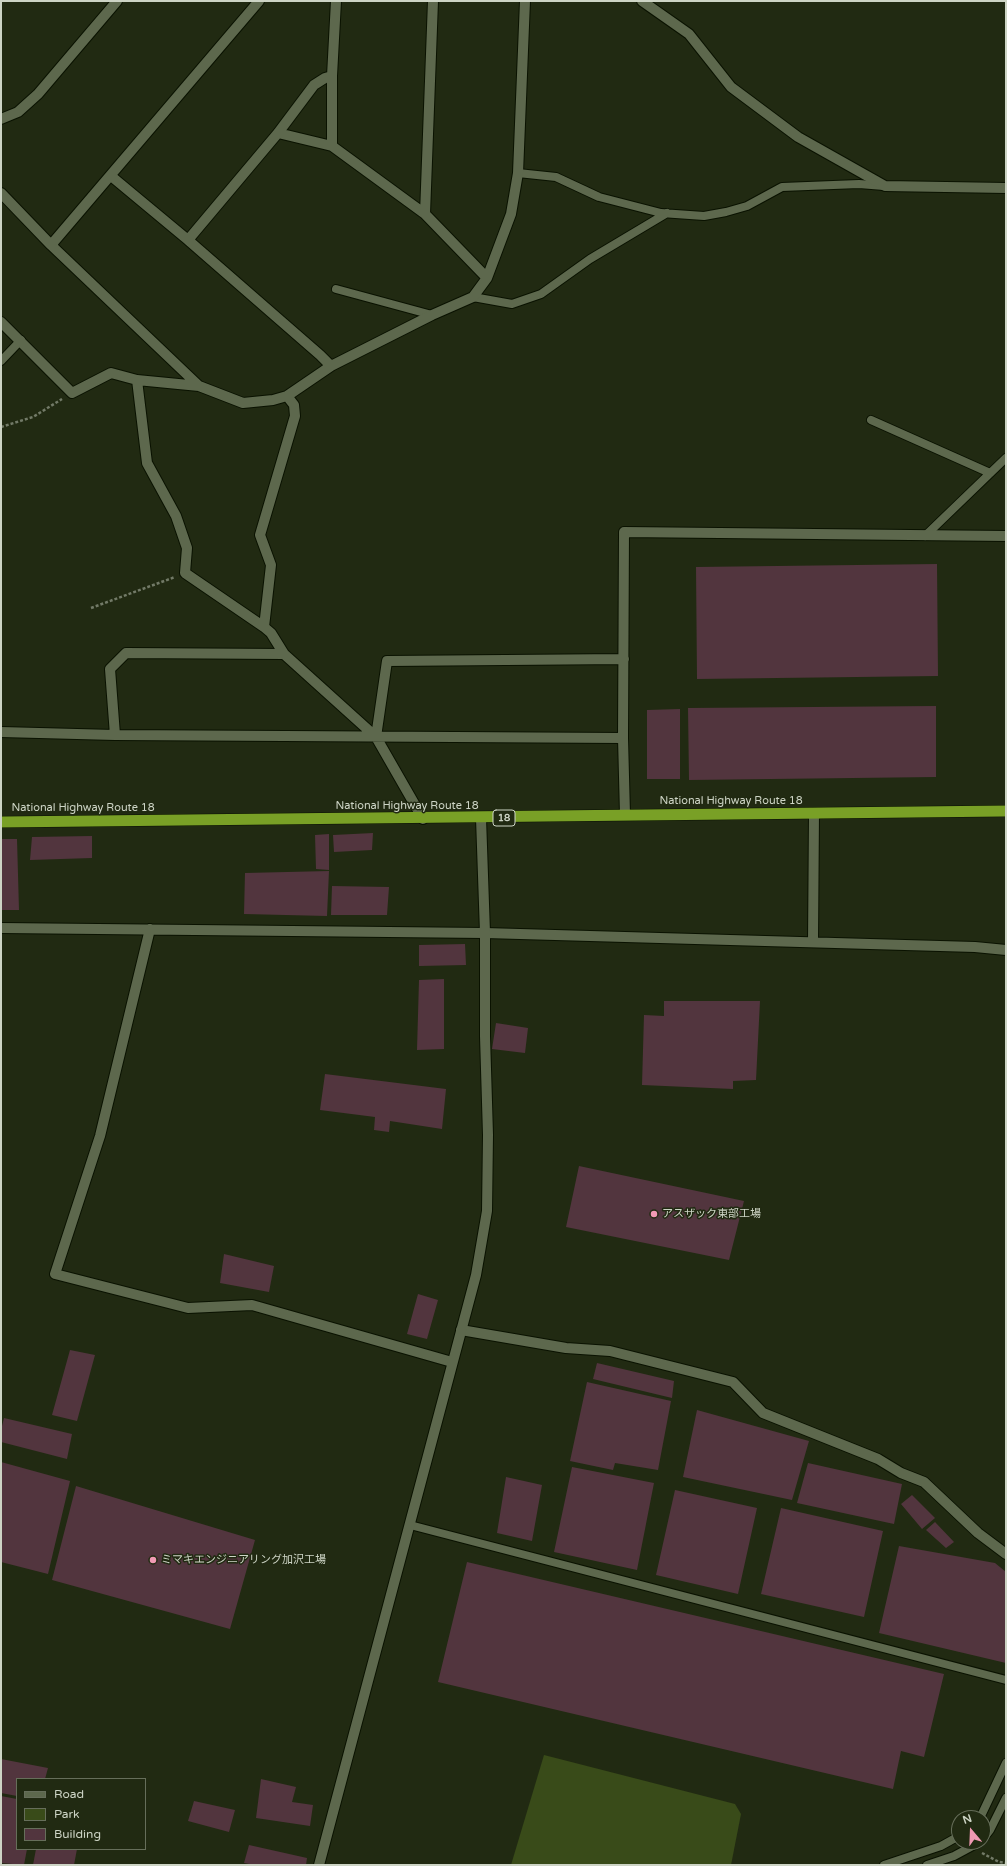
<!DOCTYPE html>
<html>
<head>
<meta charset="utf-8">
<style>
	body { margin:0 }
	#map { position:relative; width:1007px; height:1866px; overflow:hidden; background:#212a12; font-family:"Varela Round",sans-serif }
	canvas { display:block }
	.frame { position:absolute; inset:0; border:2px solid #cdd4c5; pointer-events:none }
	.legend { position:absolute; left:16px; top:1778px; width:130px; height:72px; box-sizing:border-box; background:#212a12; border:1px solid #666e5a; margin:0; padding:5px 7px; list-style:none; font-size:12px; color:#cdd4c5 }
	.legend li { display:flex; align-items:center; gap:8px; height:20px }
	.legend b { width:20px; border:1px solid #666e5a }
	.north { position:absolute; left:951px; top:1810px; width:40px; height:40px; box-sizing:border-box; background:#212a12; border:1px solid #666e5a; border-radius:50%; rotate:341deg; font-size:11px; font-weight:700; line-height:16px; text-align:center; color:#cdd4c5 }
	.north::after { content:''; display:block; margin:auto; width:14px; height:18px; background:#f19ab4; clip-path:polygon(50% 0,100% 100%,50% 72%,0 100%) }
</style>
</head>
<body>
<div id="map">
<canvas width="1007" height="1866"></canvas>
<div class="frame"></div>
<ul class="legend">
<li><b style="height:5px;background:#5d684d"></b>Road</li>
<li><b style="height:11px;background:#394b19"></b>Park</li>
<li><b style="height:11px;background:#52353e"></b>Building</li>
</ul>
<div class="north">N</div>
</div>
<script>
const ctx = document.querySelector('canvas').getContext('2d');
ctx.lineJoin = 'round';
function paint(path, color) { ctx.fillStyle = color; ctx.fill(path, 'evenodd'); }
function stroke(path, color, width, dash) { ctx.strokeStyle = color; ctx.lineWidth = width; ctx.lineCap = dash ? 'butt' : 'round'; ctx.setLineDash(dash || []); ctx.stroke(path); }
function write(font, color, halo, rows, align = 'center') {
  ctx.font = font + ' "Varela Round","Noto Sans JP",sans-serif'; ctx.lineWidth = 3; ctx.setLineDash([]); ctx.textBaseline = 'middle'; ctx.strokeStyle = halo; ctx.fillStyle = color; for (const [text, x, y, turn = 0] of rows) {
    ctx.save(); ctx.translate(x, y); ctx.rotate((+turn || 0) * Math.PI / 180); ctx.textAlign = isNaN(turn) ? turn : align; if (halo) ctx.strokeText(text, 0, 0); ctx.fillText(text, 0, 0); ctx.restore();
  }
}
const green = new Path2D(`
	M544,1755l191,49 6,10 -10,51h-220z`);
const building = new Path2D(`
	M937,564l1,112 -241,3 -1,-112z
	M936,706v71l-247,3 -1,-72z
	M680,709v70h-33v-69z
	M373,833l-1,17 -38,2 -1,-17z
	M329,834v36l-13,-1 -1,-34z
	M92,836v22l-62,2 2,-23z
	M1,839h16l2,71h-18z
	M329,871l-2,45 -83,-2 1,-41z
	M332,886l57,1 -2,28h-56z
	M465,944l1,21 -47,1v-21z
	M444,979v70l-27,1 2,-70z
	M664,1001h96l-4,79 -23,1v8l-91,-4 2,-70 20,1z
	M496,1023l32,5 -3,25 -33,-4z
	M325,1074l121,15 -4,40 -52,-8 -1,11 -15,-2 1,-13 -55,-7z
	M579,1166l165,35 -15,59 -163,-33z
	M224,1254l50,12 -5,26 -49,-9z
	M418,1294l20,6 -11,39 -20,-5z
	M70,1350l25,5 -18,66 -25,-6z
	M597,1363l77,18 -2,17 -79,-19z
	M587,1382l84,19 -13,69 -43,-7 -2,7 -43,-9z
	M697,1410l112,31 -17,59 -109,-23z
	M4,1418l68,16 -5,25 -66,-17v-12z
	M1,1462l69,19 -22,93 -47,-12z
	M808,1463l94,21 -8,40 -97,-21z
	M572,1467l82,16 -17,87 -83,-18z
	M506,1477l36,8 -10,56 -35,-8z
	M76,1486l179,54 -25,89 -178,-49z
	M675,1490l82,18 -19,86 -82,-19z
	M912,1495l23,23 -13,11 -21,-25z
	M781,1508l102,23 -19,86 -103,-23z
	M935,1522l19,20 -8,6 -20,-18z
	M899,1546l96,17 11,9v91l-127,-30z
	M467,1562l477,112 -20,83 -23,-6 -8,38 -455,-107z
	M1,1759l47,9 -3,11h-28v17l-16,-3z
	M261,1779l35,8 -4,15 21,3 -3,21 -54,-8z
	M1,1796l16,3v50h10l-3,16 -23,-2z
	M194,1801l41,9 -6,22 -41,-11z
	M249,1845l58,13 -1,7h-51l-11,-2z
	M36,1849h41l-3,16h-41z`);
const path = new Path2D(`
	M1,427l32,-10 29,-18
	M91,608l84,-31
	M982,1853l17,9 7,1`);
const service = new Path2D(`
	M518,173l38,4 43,20 62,16 43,3 22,-4 21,-6 35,-19 77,-3 25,2
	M336,289l96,26
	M473,297l39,7 29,-10 49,-35 77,-46
	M1,361l20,-21
	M871,420l119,53
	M925,536l81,-78
	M410,1525l596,155
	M980,1818l26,-55
	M983,1839l7,-9 16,-32
	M884,1865l57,-19 18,-10
	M927,1865l27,-9 26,-14`);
const minor = new Path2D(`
	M642,1l47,33 42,53 67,50 87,49 121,2
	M1,119l17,-7 20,-18 79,-93
	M278,133l54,13 93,68 62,64
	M332,146v-70l4,-75
	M111,176l77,64 132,115 11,11
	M1,193l50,52 148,141
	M425,214l8,-213
	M188,240l90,-107 36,-48 11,-7 7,-2
	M51,245l208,-244
	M1,322l71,71 39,-20 26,7 62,6 44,17 30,-3 14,-4 44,-30 101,-51 41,-18 14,-19 24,-64 7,-41 7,-172
	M137,380l10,83 29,53 11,32 -2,25 79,54 7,6 13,21 92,83 47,82
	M264,627l7,-62 -11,-30 35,-119 -1,-11 -7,-9
	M1,732l114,3 508,3
	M115,735l-5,-66 16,-16 158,1
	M376,737l11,-76 237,-2
	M625,815l-2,-77 1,-206 382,4
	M1,928l484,5 490,14 31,3
	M150,929l-50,207 -45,138 133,34 64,-3 200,57
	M813,942l1,-129
	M461,1330l105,18 44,3 123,31 30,31 115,46 23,14 23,9 54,51 28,21`);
const tertiary = new Path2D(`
	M319,1865l157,-590 11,-64 1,-76 -3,-99v-103l-4,-115`);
const trunk = new Path2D(`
	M1,822l1005,-11`);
const markers = [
	[654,1214,4,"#f19ab4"],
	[153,1560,4,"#f19ab4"]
];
const shields = [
	[504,818,22]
];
const shieldNames = [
	["18",504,818]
];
const streetNames = [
	["National Highway Route 18",731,801],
	["National Highway Route 18",407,806],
	["National Highway Route 18",83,808]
];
const poiNames = [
	["アスザック東部工場",662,1214],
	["ミマキエンジニアリング加沢工場",161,1560]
];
paint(green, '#394b19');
paint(building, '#52353e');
stroke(service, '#0a1200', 10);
stroke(minor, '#0a1200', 12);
stroke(tertiary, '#0a1200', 12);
stroke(trunk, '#0a1200', 12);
stroke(path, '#727a67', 2.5, [3, 2]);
stroke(service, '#5d684d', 8);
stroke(minor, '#5d684d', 10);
stroke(tertiary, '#5d684d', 10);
stroke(trunk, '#79a026', 11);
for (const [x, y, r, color] of markers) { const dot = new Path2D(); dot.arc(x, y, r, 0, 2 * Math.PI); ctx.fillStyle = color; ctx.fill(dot); stroke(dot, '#212a12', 1.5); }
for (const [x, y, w] of shields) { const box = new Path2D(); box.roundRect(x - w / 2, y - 8, w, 16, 3); ctx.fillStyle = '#212a12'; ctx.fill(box); stroke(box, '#cdd4c5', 1); }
write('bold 10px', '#cdd4c5', null, shieldNames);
write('11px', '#cdd4c5', '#212a12', streetNames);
write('11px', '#cdd4c5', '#212a12', poiNames, 'left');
</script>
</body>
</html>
